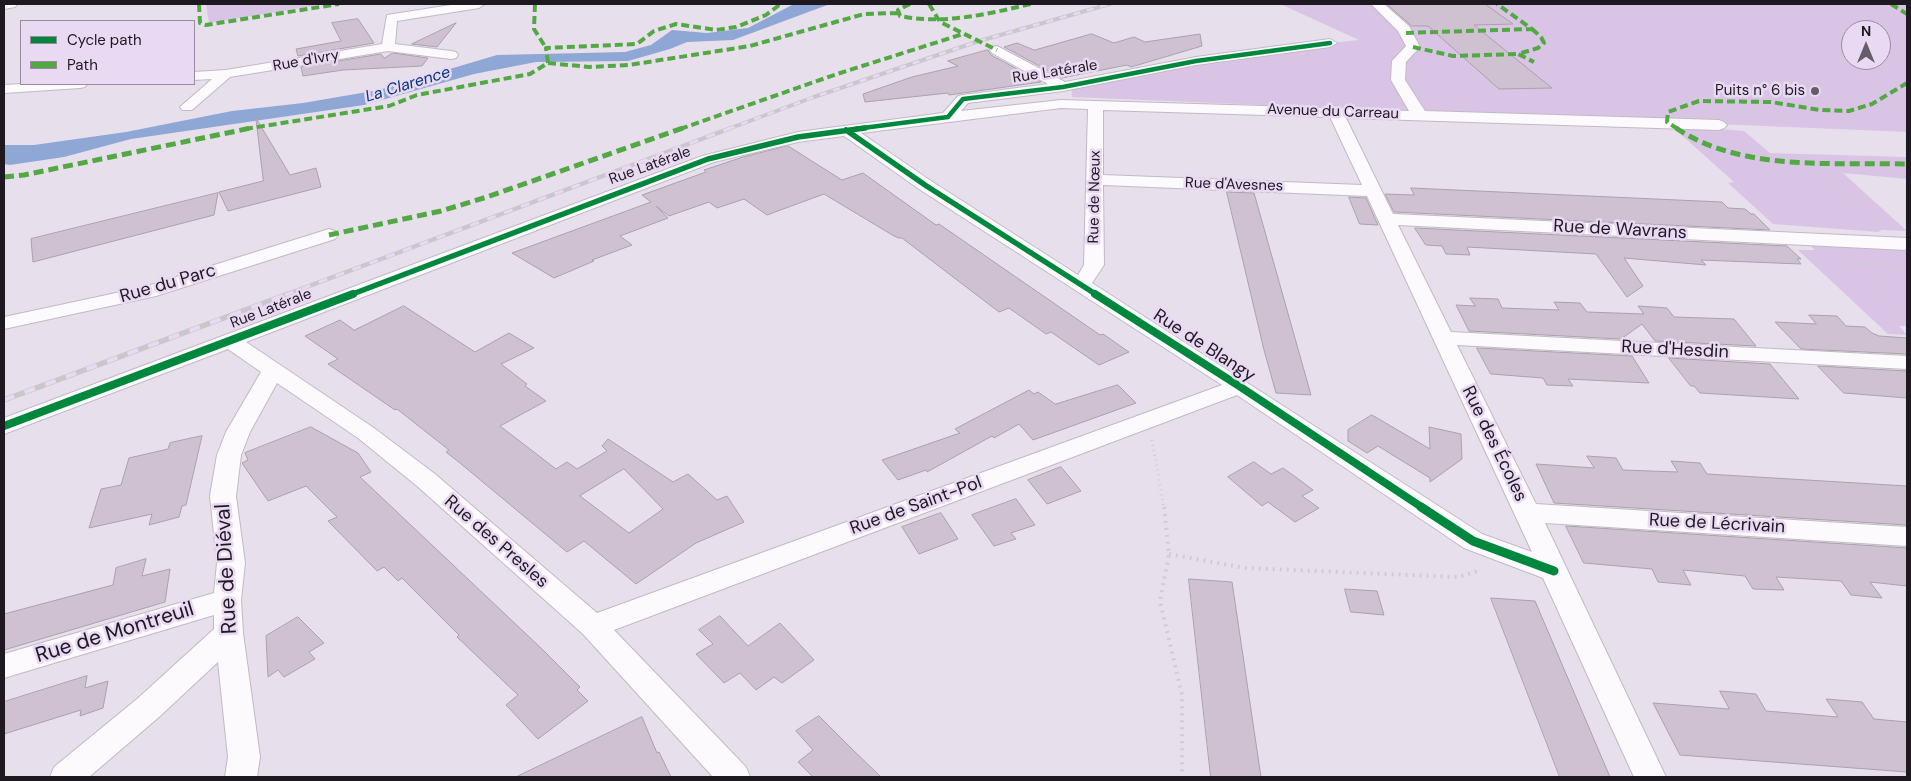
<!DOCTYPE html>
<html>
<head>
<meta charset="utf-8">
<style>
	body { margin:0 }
	#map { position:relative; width:1911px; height:781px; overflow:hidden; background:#e8dfec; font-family:"DM Sans",sans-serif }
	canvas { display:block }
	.frame { position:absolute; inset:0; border:5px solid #1e1821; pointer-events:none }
	.legend { position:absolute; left:20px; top:20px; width:175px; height:65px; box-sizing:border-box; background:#e9d9f2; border:1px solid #988c9e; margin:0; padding:6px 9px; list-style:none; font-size:15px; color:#1e1821 }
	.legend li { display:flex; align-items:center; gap:10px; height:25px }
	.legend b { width:25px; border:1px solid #988c9e }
	.north { position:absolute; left:1841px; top:20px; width:50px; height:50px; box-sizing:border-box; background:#e9d9f2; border:1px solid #988c9e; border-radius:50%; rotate:0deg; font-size:14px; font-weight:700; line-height:20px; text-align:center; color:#1e1821 }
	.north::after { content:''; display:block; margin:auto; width:18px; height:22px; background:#655e68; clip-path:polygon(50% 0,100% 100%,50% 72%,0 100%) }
</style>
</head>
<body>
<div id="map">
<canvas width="1911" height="781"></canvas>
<div class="frame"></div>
<ul class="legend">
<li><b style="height:6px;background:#00873e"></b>Cycle path</li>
<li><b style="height:6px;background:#52a943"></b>Path</li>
</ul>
<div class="north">N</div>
</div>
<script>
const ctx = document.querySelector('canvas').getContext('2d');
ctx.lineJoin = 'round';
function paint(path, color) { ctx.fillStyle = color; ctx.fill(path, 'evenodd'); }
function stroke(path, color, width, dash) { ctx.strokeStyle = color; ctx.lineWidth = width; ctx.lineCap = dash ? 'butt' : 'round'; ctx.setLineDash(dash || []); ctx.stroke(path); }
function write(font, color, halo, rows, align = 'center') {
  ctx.font = font + ' "DM Sans",sans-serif'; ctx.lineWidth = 5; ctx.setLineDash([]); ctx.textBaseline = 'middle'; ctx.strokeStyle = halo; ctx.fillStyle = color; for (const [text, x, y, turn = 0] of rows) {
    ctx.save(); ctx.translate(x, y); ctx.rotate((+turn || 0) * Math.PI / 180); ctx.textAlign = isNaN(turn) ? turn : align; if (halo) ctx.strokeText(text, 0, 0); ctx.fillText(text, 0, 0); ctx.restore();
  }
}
const green = new Path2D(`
	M206,4h119l-116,19z
	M1280,4h627v128l-835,-35 -1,-12 119,-26 169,-19zM1851,30h30v30h-30z
	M1679,126l65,5 26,22 137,4v22l-64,-6 64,58 -25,-1 -4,2 -105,-8 -45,-41 6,-1 -57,-51z
	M1808,243l99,6v77h-8l8,9 -19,-1 -90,-84h17z`);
const water = new Path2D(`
	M794,4h36l-97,36 -46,2 -17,7 -42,12 -92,1 -62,12 -110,31 -233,34 -67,18 -54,8 -6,-1v-19h30l92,-13 106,-21 71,-8 76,-13 118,-35 128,-3 26,-7 21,-15 35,3 41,-5z`);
const building = new Path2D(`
	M1387,4h98l28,20 -39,1 78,63 -53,1 -71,-63h-16z
	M358,19l16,24 -76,13 -2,-7 45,-8 -9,-18z
	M456,23l-19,24 -25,-3z
	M1092,34l22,9 20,-6 11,5 55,-8 2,12 -71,21 -4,-2 -65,13 -58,-31 13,-4 17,7z
	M988,50l3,5 50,27 -92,13 -1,-2 -83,9 -2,-8 49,-17 46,-11 -10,-5z
	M393,53l35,5 -6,8 -79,4 -40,6 -2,-9 80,-13 3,4z
	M256,118l34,57 26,-7 5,19 -93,24 -9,-19 44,-11z
	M788,146l54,34 21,-7 73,52 3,-1 161,111 3,-1 26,18 -30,13 -48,-33 -5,2 -37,-26 -10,4 -97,-74h-3l-5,-2 -70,-42 -57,21 -23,-16 -27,9 -8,-6 -40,14 -13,-10 12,12 -48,18 12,9 -40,15 2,1 -40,17 -42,-25 139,-51 -9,-7 64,-23 -2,-2 39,-13z
	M1411,188l311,14 6,6 17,1 6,5h3l16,16 -376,-18 -9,-18 29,1z
	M1227,192l27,1 57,202 -35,-2 -12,-43z
	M218,193l-4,22 -181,47 -2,-23z
	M1349,197l17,1 12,27 -18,-1z
	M1415,228l372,18 14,13h-4l4,5 -100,-4 5,5 -82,-7 19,28 -16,11 -31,-43 -129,-7 3,8 -24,-1 -4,-8 -16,-1z
	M1470,298l28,1 4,9 57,2 -5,-8 26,1 7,9 57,2 -6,-8 29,2 7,9 60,2 22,27 -101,-5 -13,-17 -21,15 -152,-8 -13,-26 19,1z
	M404,306l71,46 34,-19 25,15 -33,16 26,20 -2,2 21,15 -46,25 56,43 11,-7 10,7 30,-18 -5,-5 6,-7 65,43 15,-8 29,26 10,-4 17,26 -48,21 -60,41 -52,-43 -17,11 -107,-89 -14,-11 3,-2 -52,-41 -2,1 -67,-46 10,-5 -33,-23 35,-16 14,10zM624,469l39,40 -34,24 -49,-37z
	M1809,315l28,1 9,10 19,1 7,6 7,3 28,2v16l-106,-5 -26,-27 41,2z
	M1477,348l155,8 17,27 -81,-4 5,7 -26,-1 -4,-7 -52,-4z
	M1669,358l101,6 29,35 -99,-6 -6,-7h-3z
	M1818,366l89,5v27l-63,-5z
	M1118,385l18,18 -103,37 -14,-16 -25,14 -2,-2 -65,36 -1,-2 -28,10 -16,-20 78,-27 -5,-4 74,-39 5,4 4,-2 17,12z
	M1372,415l58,34 -1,-22 32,7 1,25 -32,23v-4l-52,-32 -11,7 -19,-12v-11z
	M311,427l47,26 13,19 -11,5 183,173 37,37 -3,3 11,11 -50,38 -32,-34 12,-10 -61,-58 2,-2 -57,-57 -4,3 -14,-14 -7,4 -49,-50 9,-4 -31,-31 -38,15 -26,-38 6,-3 -3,-7z
	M202,436l-16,69 -4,1 -3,11 -30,8 3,-11 -63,14 12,-39 20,-4 8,-27 39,-9 2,-6z
	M1587,456l29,2 7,12 55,2 -7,-11 29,2 7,11 200,12v39l-353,-22 -18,-39 58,4z
	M1254,462l17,12 12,-6 14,10 16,12 -11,6 17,12 -24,14 -27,-20 -6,4 -34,-29z
	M1061,467l20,24 -34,13 -19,-24z
	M1016,499l19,26 -24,8 5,6 -22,7 -22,-31z
	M941,513l17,26 -39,15 -17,-27z
	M1566,526l341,22v38l-37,-4 12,16 -31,-3 -10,-14 -65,-4 8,13 -31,-1 -8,-13 -62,-6 8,15 -33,-3 -6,-13 -68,-6z
	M146,559l-4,17 28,-7 -5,33 -161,48v-36l109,-29 3,-17z
	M1189,579l43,3 29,195h-50z
	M1345,589l32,2 7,24 -33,-3z
	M1491,598l44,3 75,176h-50z
	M720,616l28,30 32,-23 34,37 -32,23 -8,-6 -18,13 -16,-17 -16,10 -28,-29 17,-10 -14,-14z
	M298,617l26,26 -15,9 6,7 -31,18 -6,-7 -10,7 -2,-41z
	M87,676l-2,12 23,-7 -5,27 -23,8 1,-6 -77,24v-32z
	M1720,691l36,3 10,17 72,6 -12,-18 36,3 12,17 33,3v50l-227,-17 -27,-52 76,6z
	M819,716l34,34 28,27h-68l-15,-15 15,-12 -17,-19z
	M642,717l15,36 2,-1 12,25h-155z`);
const pathFar2 = new Path2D(`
	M1789,160l34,17 65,46
	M1846,263l61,4
	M1867,265l12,30`);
const pathFar1 = new Path2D(`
	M1878,294l13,19 16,13
	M1152,440l12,68`);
const path = new Path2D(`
	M1164,507l5,47 -9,47 22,94v82
	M1169,554l76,14 213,9 23,-7`);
const minor = new Path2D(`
	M4,4h13l-2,3 -11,2z
	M457,4h28l-6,4 -82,13 -2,23 56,7 5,1 2,3 -2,3 -5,1 -63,-8 -158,26 -38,33h-10l-2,-3 32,-28 -18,1v-8l32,-2 156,-26 5,-29z
	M1371,4h13l25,22 11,21 -14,15 -1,18 20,31 294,9 5,2 3,3 -3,3 -5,2 -373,-12 47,96 514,24v12l-509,-25 53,107 456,24v13l-450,-24 79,159 371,23v19l-362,-23 121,254h-32l-91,-199 -79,-30 -227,-153 -623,235 132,137 4,10h-37l-130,-143 -166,-148 -59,-48 -81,-55 -27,49 -9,23 -5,41 9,67 -4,37 2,33 17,124 -3,20h-32l3,-20 -10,-95 -59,55 -70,60h-39l4,-10 83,-68 77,-70v-14l-210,63v-24l210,-61 3,-30 -7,-67 7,-41 9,-23 35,-60 -33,-23 -224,85v-16l698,-262 96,-24 145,-19 15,-17 5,-1 85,-11 -56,-31 -2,-3 2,-3 5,-1 68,36 131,-25 134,-18 7,4 -7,4 -134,18 -133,26 -95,12 -7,8 100,-11 269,8 5,-2 6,2 68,3 -18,-31 1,-19 14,-15 -8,-15zM1061,108l27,1 -4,156 -6,10 -147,-94 -70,-48zM1103,110l227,7 32,68 -259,-10zM844,136l75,53 303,196 -625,228 -162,-139 -61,-46 -128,-86 468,-180 84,-20zM1103,185l264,11 165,356 -50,-18 -390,-251 12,-18z
	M21,84h66l-2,3 -5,1 -76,5v-8z
	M329,229l6,2 3,4 -3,4 -179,57 -152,33v-12l140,-30z`);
const railFar2 = new Path2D(`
	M728,129l86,-32 165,-56 131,-37`);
const railFar1 = new Path2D(`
	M285,295l446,-167`);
const rail = new Path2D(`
	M4,400l284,-106`);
const quietFar1 = new Path2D(`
	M199,4l1,19 6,2 133,-21
	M535,4l-1,25 12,19
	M910,4l-12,6 2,6c45,9 87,-2 131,-12
	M929,4l11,18 57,28
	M1891,4l16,10
	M1532,29l9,8 3,6 -6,5 -20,6 16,8
	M1406,33l126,-4 -35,-25
	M1413,47l40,9 65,-2
	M548,63l-2,-15 91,-4 17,-13 22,-7 40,6 20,-3 30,-12 12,-9 -2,-2
	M245,129l144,-23 28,-11 113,-21 18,-11 41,4 40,-2 121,-19 114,-32 35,-1
	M680,129l157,-55 126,-40
	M1678,129l-11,-7 1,-10 31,-11 72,1 49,8 29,1 23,-7 35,-21`);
const quiet = new Path2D(`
	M1676,128c66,44 155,34 231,36
	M4,177l20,-2 227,-47
	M329,235l112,-24 46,-14 196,-69`);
const cyclewayFar3 = new Path2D(`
	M855,129l93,-12 15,-18 100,-12 133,-26 134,-18`);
const cyclewayFar2 = new Path2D(`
	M846,130l79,55 172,110
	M350,295l358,-136 90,-22 67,-9`);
const cyclewayFar1 = new Path2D(`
	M1095,294l144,92 184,122
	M4,426l349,-132`);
const cycleway = new Path2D(`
	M1421,507l52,34 81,30`);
const markers = [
	[1815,91,5,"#655e68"]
];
const farStreetnames = [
	["Rue d'Ivry",306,61,-10],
	["Rue Latérale",1055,72,-9],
	["Avenue du Carreau",1333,112,2],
	["Rue Latérale",650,166,-20],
	["Rue d'Avesnes",1234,185,2],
	["Rue de Nœux",1095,197,-89],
	["Rue Latérale",271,309,-21]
];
const farPoinames = [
	["Puits n° 6 bis",1805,91]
];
const farWaternames = [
	["La Clarence",408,85,-17]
];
const streetNames = [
	["Rue de Wavrans",1620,230,3],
	["Rue du Parc",168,284,-16],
	["Rue de Blangy",1204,346,33],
	["Rue d'Hesdin",1675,350,3],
	["Rue des Écoles",1494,444,64],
	["Rue de Saint-Pol",916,506,-20],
	["Rue de Lécrivain",1717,524,3],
	["Rue des Presles",496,542,41]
];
const nearStreetnames = [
	["Rue de Diéval",227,569,-93],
	["Rue de Montreuil",115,633,-17]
];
paint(green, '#dac4e6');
paint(water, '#8ea7d4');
paint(building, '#d0c1d2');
stroke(building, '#a9a1ab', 1);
stroke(minor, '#c1bac4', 2);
stroke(pathFar2, '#d0cdd2', 2.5, [1, 3]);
stroke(pathFar1, '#d0cdd2', 3, [1, 4]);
stroke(path, '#d0cdd2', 4, [2, 5]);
paint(minor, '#fcfafc');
stroke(railFar2, '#c9c7cb', 4);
stroke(railFar1, '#c9c7cb', 4.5);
stroke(rail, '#c9c7cb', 5.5);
stroke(railFar2, '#e9d9f2', 2.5, [7]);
stroke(railFar1, '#e9d9f2', 3, [9]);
stroke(rail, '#e9d9f2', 4, [11]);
stroke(quietFar1, '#52a943', 4, [8, 4]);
stroke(quiet, '#52a943', 5, [10, 5]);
stroke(cyclewayFar3, '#00873e', 4.5);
stroke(cyclewayFar2, '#00873e', 5.5);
stroke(cyclewayFar1, '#00873e', 8);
stroke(cycleway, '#00873e', 9);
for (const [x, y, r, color] of markers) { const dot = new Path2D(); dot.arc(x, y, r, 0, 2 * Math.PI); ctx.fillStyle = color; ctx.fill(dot); stroke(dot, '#e9d9f2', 2); }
write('15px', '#1e1821', '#e9d9f2', farStreetnames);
write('15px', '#1e1821', '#e9d9f2', farPoinames, 'right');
write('italic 16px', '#04377d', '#e9d9f2', farWaternames);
write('18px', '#1e1821', '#e9d9f2', streetNames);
write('21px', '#1e1821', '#e9d9f2', nearStreetnames);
</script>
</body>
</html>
